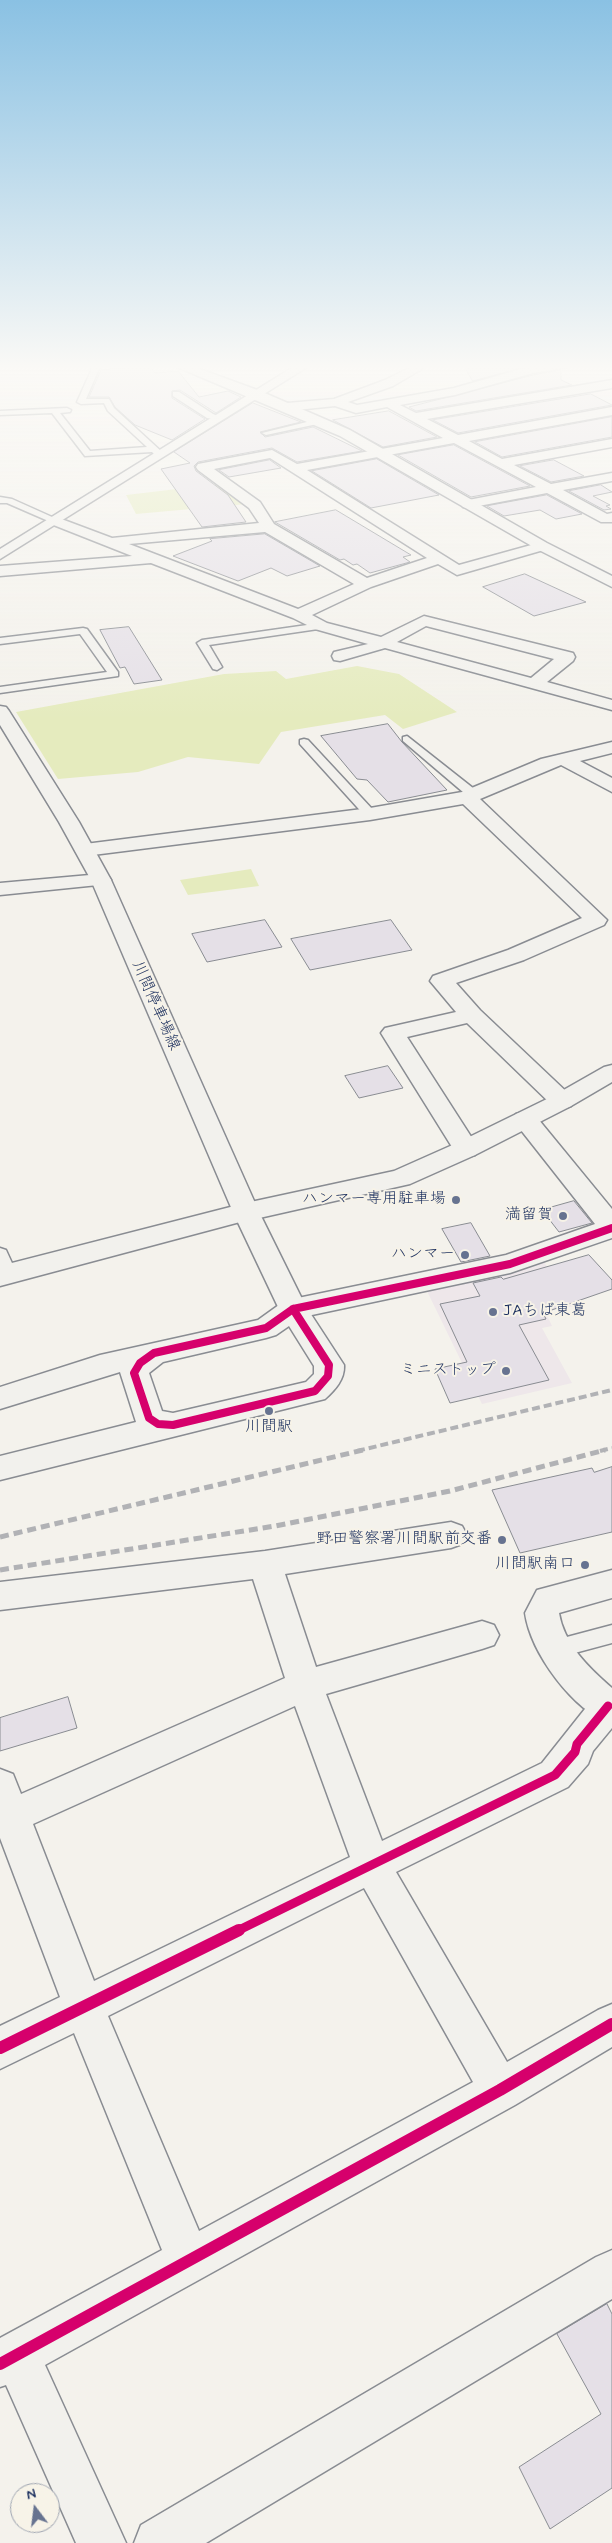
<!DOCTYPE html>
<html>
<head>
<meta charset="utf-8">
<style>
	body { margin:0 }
	#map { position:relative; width:612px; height:2543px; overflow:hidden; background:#f4f2ec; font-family:Mynerve,sans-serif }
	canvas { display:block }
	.north { position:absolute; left:10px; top:2483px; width:50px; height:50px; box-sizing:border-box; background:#f7f3e8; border:1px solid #9fa5b1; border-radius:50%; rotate:345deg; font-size:14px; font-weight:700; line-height:20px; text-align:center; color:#1b2f5e }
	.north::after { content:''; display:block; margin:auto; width:18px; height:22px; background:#677390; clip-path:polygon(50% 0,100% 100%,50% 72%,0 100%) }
</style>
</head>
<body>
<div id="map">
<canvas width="612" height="2543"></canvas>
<div class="north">N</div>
</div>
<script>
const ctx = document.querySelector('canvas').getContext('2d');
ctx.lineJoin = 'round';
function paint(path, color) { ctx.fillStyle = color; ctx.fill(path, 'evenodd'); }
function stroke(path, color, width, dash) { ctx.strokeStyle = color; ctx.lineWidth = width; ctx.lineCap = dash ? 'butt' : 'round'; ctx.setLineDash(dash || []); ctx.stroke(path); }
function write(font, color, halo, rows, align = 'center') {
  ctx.font = font + ' Mynerve,"Klee One",sans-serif'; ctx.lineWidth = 4; ctx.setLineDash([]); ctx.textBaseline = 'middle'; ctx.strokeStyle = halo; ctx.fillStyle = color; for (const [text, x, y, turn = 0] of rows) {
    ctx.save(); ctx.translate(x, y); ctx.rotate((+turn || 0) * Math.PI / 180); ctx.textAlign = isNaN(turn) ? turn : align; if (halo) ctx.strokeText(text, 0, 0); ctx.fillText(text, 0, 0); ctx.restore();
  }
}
const built = new Path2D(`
	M543,1261l32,45 -30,5 7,15 -10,2 30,55 -90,21 -56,-115 88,-17z`);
const green = new Path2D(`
	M219,484l28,20 -111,10 -10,-19z
	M357,666l42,8 58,38 -54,17 -18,-14 -104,17 -22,32 -71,-7 -50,15 -80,7 -42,-67 208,-38 52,-3 10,8z
	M251,869l8,17 -71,9 -8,-15z`);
const building = new Path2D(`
	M463,364h73l-63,17z
	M150,366l5,7 23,-2 21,26 29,-6 13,6 -25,16 -36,-23 -8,1v7l33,21 -33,21 -37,-15 -20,-18 -6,-10h-20l12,-27z
	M561,370v10l11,5 -156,26 -7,-4 124,-32z
	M591,394l21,11 -154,28 -25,-13z
	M253,403l48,19 -41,10 5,5 48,-10 49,24 -65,11 -25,-14 -74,14 -4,4 2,5 32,24 18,27 -44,5 -41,-58 29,-6 -16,-11z
	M389,411l48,26 -54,10 -50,-27z
	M612,417v20l-110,20 -27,-15z
	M454,445l76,41 -59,11 -73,-42z
	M377,459l62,36 -68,13 -59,-37z
	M270,460l11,8 -52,9 -10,-7z
	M554,460l30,16 -33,6 -31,-16z
	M601,485l11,7 -19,4 17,9 -4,1 5,3 -7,1 -35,-19z
	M547,495l35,19 -26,5 -16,-9 -36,6 -17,-10z
	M336,510l75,45 -8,2 7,5 -40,11 -13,-9 -4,1 -9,-6 -4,1 -65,-38z
	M265,534l55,32 -33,10 -16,-8 -33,13 -65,-25 39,-15 -2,-2z
	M525,574l61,28 -52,14 -51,-29z
	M129,627l33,53 -28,4 -9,-17 -5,1 -20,-38z
	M388,724l14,18 45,48 -59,12 -21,-22 -10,-1 -36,-43z
	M265,920l17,27 -75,15 -15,-28z
	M391,920l21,30 -102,20 -19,-31z
	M388,1066l15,22 -44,10 -14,-22z
	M574,1201l18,22 -33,9 -17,-22z
	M471,1223l19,33 -29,6 -19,-33z
	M589,1255l23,25v9l-69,24 3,6 -27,6 30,55 -99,23 -15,-34 32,-7 -27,-58 40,-8 -7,-13 28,-6 2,2z
	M612,1467v65l-92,21 -28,-63 100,-22 2,4z
	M68,1697l9,31 -77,23v-33z
	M607,2304l5,10v174l-62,41 -31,-62 82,-53 -44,-80z`);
const service = new Path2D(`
	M94,364h7l-15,35h23l5,9 48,44v4h-6l-4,-4 -67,4 -33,-43 -52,2v-4l67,-3 4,2 -1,2 -10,1 30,38 57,-4 -39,-36 -4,-8 -23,1 -4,-2z
	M173,392h6l34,22 10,4 -4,2 -12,-2 -34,-22z
	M319,419h3v4l-56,12 -4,-2z
	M0,497l12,2 49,22 -8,2 -46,-20h-7z
	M321,623l5,3 -1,2 -116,17 13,22 -5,3 -4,-1 -16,-26 5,-3z
	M83,628l4,1 31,43v4l-118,17v-6l107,-15 -27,-38 -80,10v-6z
	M407,736l71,56 2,3 -2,3h-8l-67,-57v-4z
	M304,739l4,1 66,71 2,3 -2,3h-8l-66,-73v-4z
	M0,1248l6,2 11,24 -3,4 -6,2 -8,-5z
	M612,1625v18l-56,15 -8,-2 -3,-7 3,-7z`);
const minor = new Path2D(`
	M411,364h12l-1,5 -29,17 -45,16 9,3 97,-17 78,-22 18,-2h25l-2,2 -40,7 -78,22 -55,10 16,8 196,-33v8l-185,31 31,16 154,-28v8l-143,26 33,18 110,-20v8l-98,18 37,19 61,-11v8l-49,9 44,24 5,-1v9h-11l-54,-29 -79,15 -5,-1 -2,-3 2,-3 73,-14 -82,-44 -147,27 152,95 83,-23 7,4 -2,3 -90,26 -19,-11 -67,23 -59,28 15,8 54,14 43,-21 149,37 2,4 -2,4 -26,21 65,18v10l-227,-62 -45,13 -6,-1 -2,-4 2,-4 34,-8 -53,-15 -22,-11 -142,-55 -151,13v-10l132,-10 -81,-32 -2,-3 7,-4 56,21 147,-15 -10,-15 -51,-38 -2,-3 2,-3 74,-14 25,14 146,-26 -56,-31 -31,6 -21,-7 -48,5 -6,-4 6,-4 47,-4 51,-19 26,-13zM270,458l157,100 -60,20 -93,-54 -14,-22 -46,-33zM265,532l89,52 -56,25 -169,-65zM426,626l128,33 -23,19 -134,-36z
	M612,742v11l-32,8 32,17v14l-51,-27 -81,34 127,121 -3,5 -80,35 -68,23 24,27 91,86 3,5 -3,5 -9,3 -9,-3 -86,-83 -60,14 72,112 -4,6 -9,2 -9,-2 -76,-122 4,-5 71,-16 -26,-31 3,-5 75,-26 74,-32 -119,-114 -93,16 -285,36 -7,-2 -3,-4 3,-4 7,-2 285,-36 92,-16 79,-33z
	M101,874l7,2 3,4 -3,4 -108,11v-12z
	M525,1112l9,2 78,95v29l-102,35 -217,46 -10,-3 -4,-7 4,-7 10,-3 213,-44 89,-31 -82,-104 3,-6z
	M246,1203l9,3 4,6 -4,6 -255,68v-20z
	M451,1522l11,4 5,9 -5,9 -11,4 -166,26 31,93 166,-46 12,4 5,10 -5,10 -12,4 -156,45 56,147 160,-78 54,-68 12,-5 4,2v36l-19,23 -5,13 -20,23 -172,85 111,190 91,-52 14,-6v43l-97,58 -470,260 81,178h-50l-70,-158 -6,2v-49l162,-88 -88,-217 -74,36v-43l60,-29 -60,-159v-69l13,5 8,20 264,-116 -32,-99 -253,31v-28l265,-31zM295,1706l55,151 -256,124 -61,-157zM364,1888l109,194 -274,149 -91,-215z
	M612,2250v49l-406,244h-72l7,-18 455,-268z`);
const tertiary = new Path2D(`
	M170,364h16l74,27 90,39 197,113 65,33v11l-75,-38 -197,-113z
	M612,1065v17l-41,24 -96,49 -65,29 -164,37 -9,-3 -4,-6 4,-6 9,-3 148,-32 63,-28 96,-47 51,-29z
	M293,1299l10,3 41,63c1,14 -9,25 -19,34l-325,81v-24l136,-34 -16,-50 -120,37v-22l100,-32 158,-35 25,-18zM289,1326l25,40v8l-8,8 -133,31 -11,-2 -13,-38 14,-11 103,-24 10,-3z
	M612,1570v28l-53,15c5,31 30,55 53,75v37c-39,-15 -81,-71 -87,-112l12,-23z`);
const secondary = new Path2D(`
	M298,364h14l-312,195v-10z
	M0,706l6,1 3,4 70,111 32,58 148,332 48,97 -4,7 -10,3 -10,-3 -4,-7 -46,-97 -142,-332 -32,-58 -59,-97z`);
const railFar1 = new Path2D(`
	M357,1451l255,-61
	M600,1451l12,-3`);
const rail = new Path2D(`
	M0,1537l363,-87
	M0,1570l275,-44 175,-35 155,-41`);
const cyclewayFar2 = new Path2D(`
	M293,1309l36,56 -1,11 -13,15 -142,34 -15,-1 -9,-6 -15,-45 6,-10 14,-10 112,-25z
	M293,1309l217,-45 102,-36`);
const cyclewayFar1 = new Path2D(`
	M237,1931l318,-156 20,-23 2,-8 31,-38`);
const cycleway = new Path2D(`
	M0,2048l239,-118
	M0,2364l500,-274 112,-66`);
const markers = [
	[456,1200,5,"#677390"],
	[563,1216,5,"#677390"],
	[465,1255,5,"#677390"],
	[493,1312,5,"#677390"],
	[506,1371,5,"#677390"],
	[269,1411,5,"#677390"],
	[502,1540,5,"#677390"],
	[585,1565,5,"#677390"]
];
const streetNames = [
	["川間停車場線",155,1006,66]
];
const poiNames = [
	["ハンマー専用駐車場",446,1200],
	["満留賀",553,1216],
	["ハンマー",455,1255],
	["JAちば東葛",503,1312,"left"],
	["ミニストップ",496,1371],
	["川間駅",269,1428,"center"],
	["野田警察署川間駅前交番",492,1540],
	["川間駅南口",575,1565]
];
paint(built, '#eee7ea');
paint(green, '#e5ebbe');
paint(building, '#e5e0e7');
stroke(building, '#898c92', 1);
stroke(service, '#898c92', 3);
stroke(minor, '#898c92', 3);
stroke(tertiary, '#898c92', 3);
stroke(secondary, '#898c92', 3);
paint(service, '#f2f1ed');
paint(minor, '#f2f1ed');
paint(tertiary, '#f2f1ed');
paint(secondary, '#f2f1ed');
stroke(railFar1, '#b1b2b5', 4, [8, 4]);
stroke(rail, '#b1b2b5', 5, [9, 5]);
stroke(cyclewayFar2, '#d6006c', 8);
stroke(cyclewayFar1, '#d6006c', 9);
stroke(cycleway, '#d6006c', 12);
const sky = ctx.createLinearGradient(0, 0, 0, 720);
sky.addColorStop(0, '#8ac1e3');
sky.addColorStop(0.51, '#faf9f6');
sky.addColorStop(1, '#faf9f600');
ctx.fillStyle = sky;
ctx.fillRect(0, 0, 612, 720);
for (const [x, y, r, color] of markers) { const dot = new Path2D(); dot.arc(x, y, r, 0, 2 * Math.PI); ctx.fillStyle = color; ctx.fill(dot); stroke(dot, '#f7f3e8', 2); }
write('16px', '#1b2f5e', '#f7f3e8', streetNames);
write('16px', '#1b2f5e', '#f7f3e8', poiNames, 'right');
</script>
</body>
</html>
